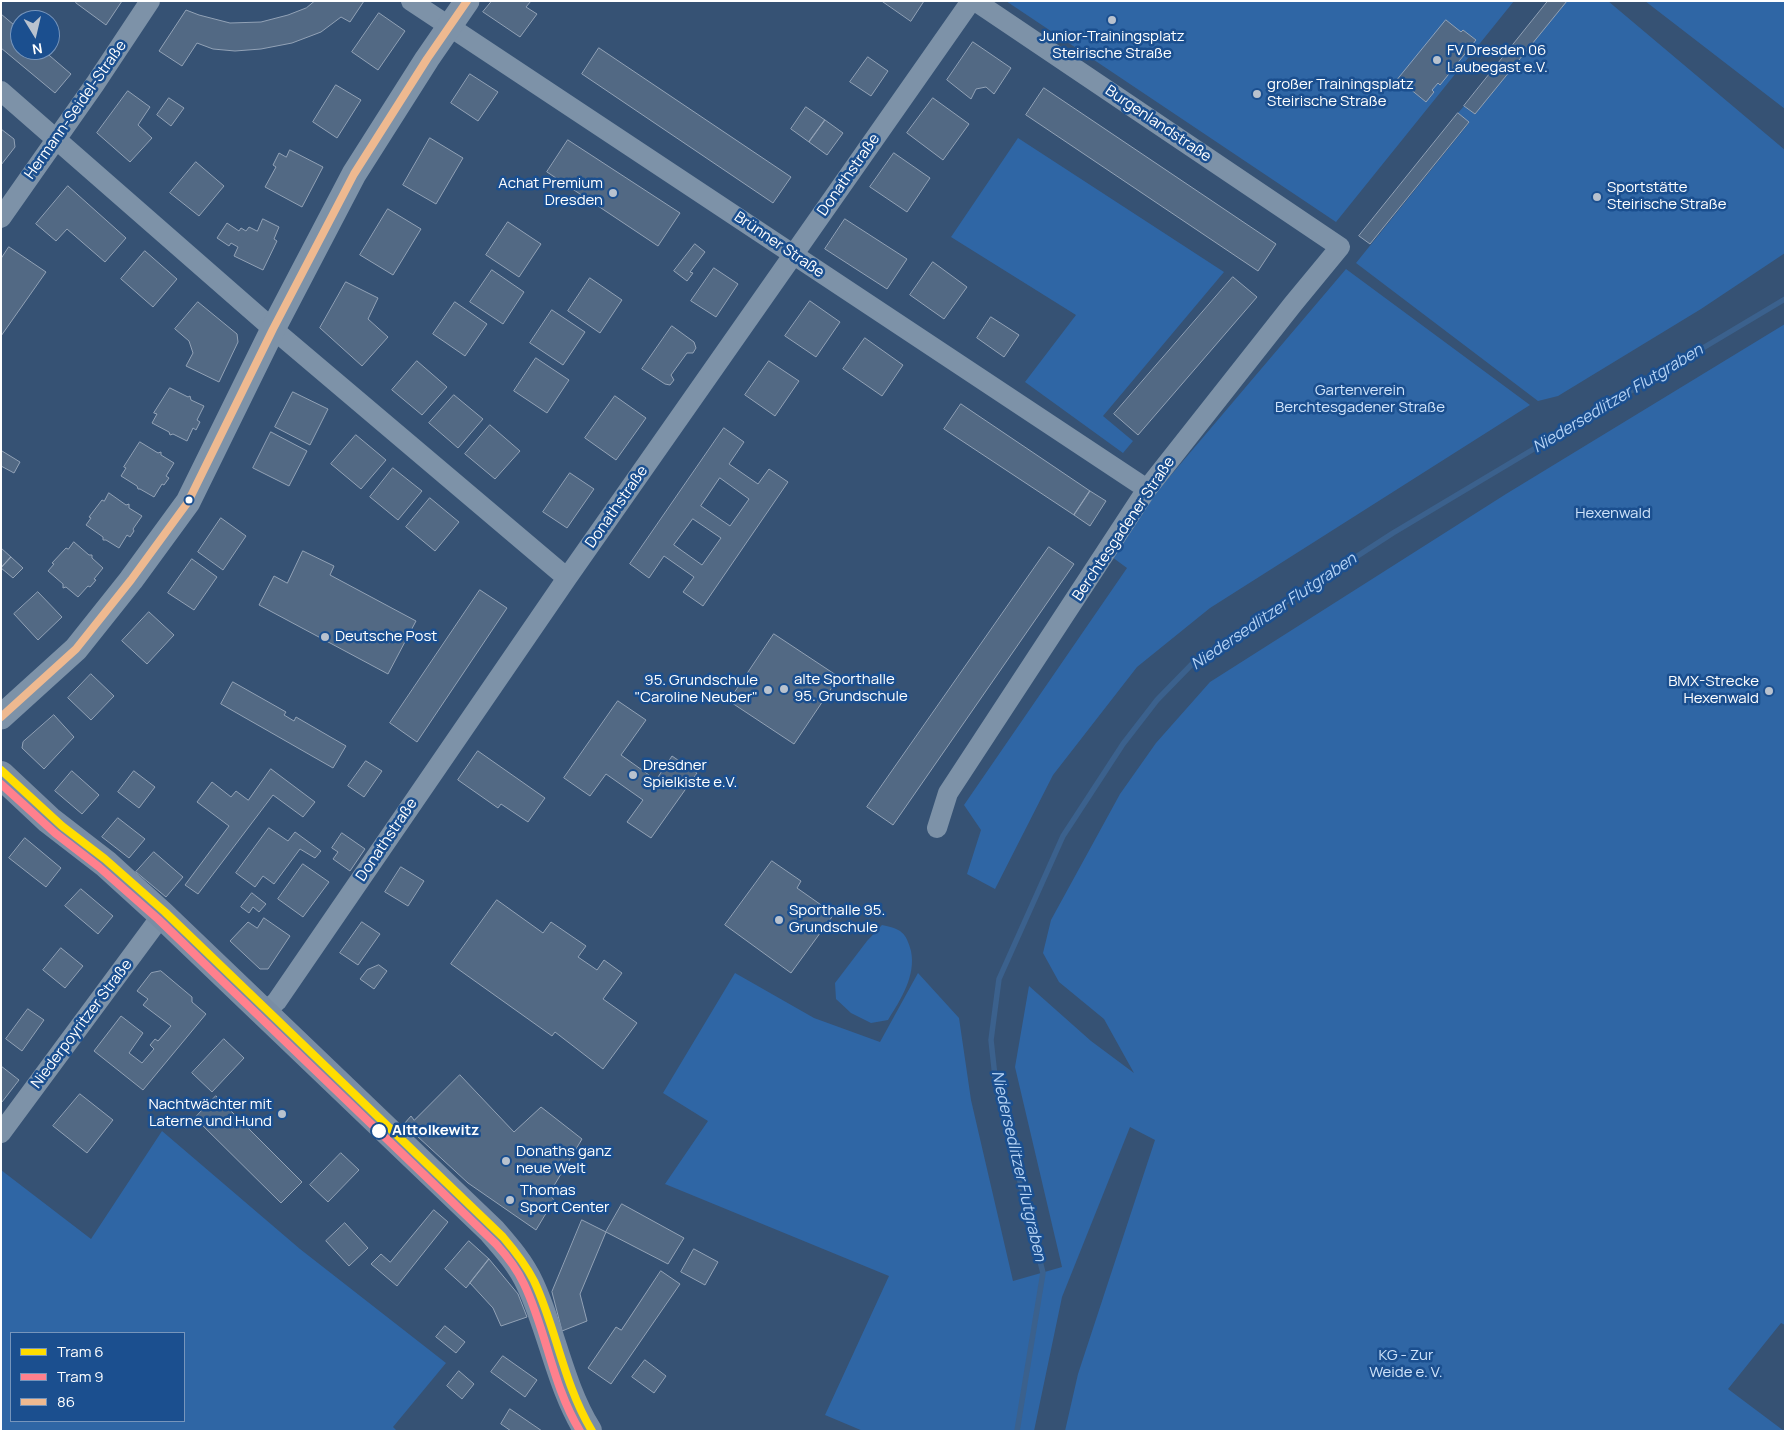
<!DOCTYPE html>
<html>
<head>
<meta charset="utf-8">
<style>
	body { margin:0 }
	#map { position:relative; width:1786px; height:1432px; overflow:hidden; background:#365274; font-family:Manrope,sans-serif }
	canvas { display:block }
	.frame { position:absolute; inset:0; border:2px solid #fff; pointer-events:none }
	.legend { position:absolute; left:10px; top:1332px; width:175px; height:90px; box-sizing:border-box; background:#1b4f8f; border:1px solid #7695bc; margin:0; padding:6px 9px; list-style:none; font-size:15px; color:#fff }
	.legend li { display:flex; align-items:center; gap:10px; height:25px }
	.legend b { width:25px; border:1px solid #7695bc }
	.north { position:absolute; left:10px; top:10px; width:50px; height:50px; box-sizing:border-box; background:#1b4f8f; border:1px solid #7695bc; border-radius:50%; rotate:171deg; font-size:14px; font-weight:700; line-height:20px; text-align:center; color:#fff }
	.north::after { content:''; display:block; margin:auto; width:18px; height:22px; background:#b9c2ce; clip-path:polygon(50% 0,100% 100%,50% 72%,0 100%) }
</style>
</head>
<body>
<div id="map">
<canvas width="1786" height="1432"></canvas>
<div class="frame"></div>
<ul class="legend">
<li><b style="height:6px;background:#fd0"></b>Tram 6</li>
<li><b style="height:6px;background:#ff808d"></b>Tram 9</li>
<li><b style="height:6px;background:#eeb990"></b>86</li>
</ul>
<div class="north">N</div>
</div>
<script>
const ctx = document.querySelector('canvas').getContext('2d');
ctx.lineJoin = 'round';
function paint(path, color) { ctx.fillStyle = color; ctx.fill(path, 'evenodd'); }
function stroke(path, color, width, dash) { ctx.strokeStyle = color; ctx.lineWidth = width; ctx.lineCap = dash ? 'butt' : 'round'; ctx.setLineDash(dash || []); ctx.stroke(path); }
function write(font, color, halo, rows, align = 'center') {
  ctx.font = font + ' Manrope,sans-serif'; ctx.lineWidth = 5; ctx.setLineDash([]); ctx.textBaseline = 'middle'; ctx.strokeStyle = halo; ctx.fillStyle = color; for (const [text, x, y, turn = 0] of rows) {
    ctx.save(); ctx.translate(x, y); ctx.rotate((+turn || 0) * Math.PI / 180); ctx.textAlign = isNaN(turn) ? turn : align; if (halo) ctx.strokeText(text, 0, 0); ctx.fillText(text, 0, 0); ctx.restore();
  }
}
const green = new Path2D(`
	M1006,1h508l-178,221z
	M1567,1h41l177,149v103l-84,56 -143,87 -20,5 -182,-138 113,-140 -11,-10 6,-7 11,8z
	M1645,1h140v108z
	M1018,138l206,134 -121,144 30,25 -10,12 -98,-71 51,-67 -125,-78z
	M1346,269l184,136 -320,203 -73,59 -84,108 -58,114 -28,-15 14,-44 -17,-25 163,-237 -15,-11 37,-56z
	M1785,324v1001l-4,-2 -53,66 56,42h-719l13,-57 77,-234 -25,-13 -68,170 -28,134h-171l-38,-16 64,-139 -224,-92 43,-63 -45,-28 72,-120 79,45 66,24 38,-69 41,45 12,82 42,181 49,-14 -47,-200 14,-81 62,55 43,32 -30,-54 -45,-37 -16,-29 8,-33 69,-126 36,-51 54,-61 296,-188z
	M882,925c19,4 24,7 29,26 5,25 -10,48 -23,69l-17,3 -20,-10 -15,-14 -1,-16 32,-42z
	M162,1131l138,118 146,114 -53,64 4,4h-396v-261l90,69zM11,1333h173v88h-173z`);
const stream = new Path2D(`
	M1017,1431l26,-158 -47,-187 -5,-46 8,-61 64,-143 60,-92 34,-44 38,-39 198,-128 392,-234`);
const building = new Path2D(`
	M77,1h45l-16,24 -30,-22z
	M315,1h49l-14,21 -9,-5 -20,15 -29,11 -31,6 -26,2 -22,-2 -16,-6 -15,23 -23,-15 27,-41 13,5 31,8 31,-1 27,-7 18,-7z
	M492,1h39l-5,6 11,7 -17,23 -37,-25z
	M882,1h42l-13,20z
	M1548,1h19l-92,113 -11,-8z
	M379,13l26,18 -27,39 -26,-18z
	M1,14l19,16v20h23l28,24 -16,19 -54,-45z
	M1446,20l15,12 2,-2 13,10 -36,45 -2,-2 -6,7 2,2 -8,10 -28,-23z
	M973,42l38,26 -17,26 -8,-7 -10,2 -5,10 -24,-19z
	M599,48l192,129 -18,26 -191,-129z
	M868,57l20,14 -17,25 -21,-14z
	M470,74l28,18 -20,29 -27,-18z
	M336,85l25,15 -24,38 -24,-16z
	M1044,88l232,156 -18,27 -232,-156z
	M128,91l22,16 -12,18 14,13 -22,24 -33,-29z
	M169,98l15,10 -13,18 -14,-11z
	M933,98l36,26 -26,36 -36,-27z
	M806,107l19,13 -16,22 -18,-13z
	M1458,113l11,9 -99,122 -11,-8z
	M825,120l18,13 -16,22 -18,-13z
	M1,129l13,10 1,8 -14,18z
	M430,138l33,20 -27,46 -33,-19z
	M568,140l112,73 -22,33 -111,-74z
	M290,150l33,17 -21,40 -37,-20 11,-20 -3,-2 6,-12 7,4z
	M894,153l36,25 -23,34 -37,-25z
	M196,162l28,24 -25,30 -29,-23z
	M68,186l58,52 -21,24 -38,-33 -11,12 -20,-17z
	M388,209l33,20 -28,46 -33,-20z
	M263,219l16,8 -5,12 3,2 -14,29 -29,-14 4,-9 -7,-4 -2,3 -12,-8 10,-15 12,8 2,-3 5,3 3,-4 8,4z
	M845,219l62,40 -20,30 -62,-40z
	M508,222l33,22 -22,33 -33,-22z
	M695,244l10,8 -15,20 3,1 -6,8 -13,-10z
	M9,247l37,25 -45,64v-77z
	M145,251l32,28 -24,28 -32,-28z
	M933,262l34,25 -23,32 -34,-24z
	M714,268l24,16 -22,33 -25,-16z
	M492,270l32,22 -21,32 -33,-22z
	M1233,277l24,20 -119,138 -24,-21z
	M590,278l32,22 -22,33 -32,-22z
	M346,282l32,16 -10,21 20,18 -26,29 -42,-38z
	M810,301l30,21 -24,35 -31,-21z
	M198,302l39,32 1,8 -19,40 -33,-16 7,-13 -4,-12 -14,-12z
	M455,302l32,22 -22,32 -32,-22z
	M552,310l33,22 -22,33 -33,-22z
	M991,317l28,18 -15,22 -27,-19z
	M672,326l22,16 2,6 -3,5h-6l-16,22 3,5 -4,5 -5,-1 -23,-15z
	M865,338l38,27 -21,31 -39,-27z
	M536,358l33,22 -22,33 -33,-22z
	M417,361l30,26 -25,28 -30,-25z
	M769,361l30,20 -24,35 -30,-21z
	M170,388l18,9 2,-1 1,4 13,6 -7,14 3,2 -4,8 -3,-2 -6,13 -14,-7 -3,1 -1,-3 -17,-9 5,-9 -3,-1z
	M293,392l35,17 -18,36 -35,-18z
	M454,395l29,24 -25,29 -29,-25z
	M615,396l31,22 -30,42 -31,-22z
	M961,404l129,87 -16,24 -130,-86z
	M490,425l30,26 -25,28 -30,-25z
	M724,428l20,14 -15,22 29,20 11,-15 19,13 -85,124 -20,-14 11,-15 -30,-21 -15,22 -19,-14zM720,478l29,21 -19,27 -29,-20zM693,519l28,19 -19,27 -28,-20z
	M271,432l36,19 -18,35 -36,-18z
	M356,435l30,25 -25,29 -30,-25z
	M140,442l18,11 3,-1v3l13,8 -8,13 3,2 -5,7 -2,-1 -8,13 -14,-8h-2l-1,-3 -16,-10 5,-8 -2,-1z
	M2,451l18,11 -6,11 -13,-7z
	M393,468l29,23 -24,29 -28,-23z
	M570,473l24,16 -27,39 -24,-16z
	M1090,491l16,10 -16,25 -16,-11z
	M109,493l17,12 3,-1v4l13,8 -9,13 1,2 -4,6 -3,-2 -8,13 -13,-8h-3v-3l-17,-12 5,-7 -2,-1 13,-17 2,1z
	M430,498l29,24 -24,29 -29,-24z
	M221,518l25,18 -23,34 -25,-18z
	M74,542l15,13h3v3l11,10 -9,11 2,1 -6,7 -2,-1 -10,11 -12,-10 -3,1v-4l-15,-13 6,-7 -2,-1 14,-15 2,1z
	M1049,547l25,17 -181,261 -26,-18z
	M1,548l10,9 -10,11z
	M303,551l31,15 -4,9 86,46 -28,53 -129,-69 15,-29 13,7z
	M11,557l12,11 -10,10 -12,-10z
	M192,559l25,18 -23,33 -26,-17z
	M480,590l27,18 -90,134 -27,-19z
	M38,592l24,25 -24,23 -24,-26z
	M149,612l25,23 -27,29 -25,-23z
	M774,634l65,43 -45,67 -65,-43z
	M91,674l23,22 -23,24 -23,-22z
	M233,682l53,30 -2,3 10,6 2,-4 50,29 -13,22 -112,-64z
	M618,701l28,19 -25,35 35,25 16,-24 25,17 -46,65 -24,-16 16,-22 -37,-26 -16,22 -26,-18z
	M54,715l20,22 -30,32 -22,-21 1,-6z
	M478,751l67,47 -17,24 -27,-18 -3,4 -40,-28z
	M366,761l16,10 -18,26 -16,-11z
	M271,769l44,33 -12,15 -30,-22 -75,99 -13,-9 44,-59 -32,-24 15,-20 19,15 5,-6 12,9z
	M72,771l27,24 -17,19 -27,-23z
	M134,771l21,16 -16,21 -21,-16z
	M118,818l27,21 -16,19 -27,-21z
	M269,828l19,13 7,-9 26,19 -6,7 -15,-9 -26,35 -11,-8 -8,11 -19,-14z
	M342,833l23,16 -15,22 -17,-12 5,-7 -6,-4z
	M25,838l36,30 -15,19 -37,-29z
	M154,852l29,25 -17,20 -30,-25z
	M772,861l29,20 -4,7 37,26 -43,59 -66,-48z
	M303,864l26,18 -26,35 -25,-18z
	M401,867l23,14 -16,25 -23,-14z
	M81,889l32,27 -15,18 -33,-28z
	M252,893l14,11 -7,8 -6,-5 -4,6 -8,-6z
	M497,900l46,33 8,-11 35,24 -8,11 19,13 7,-10 18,13 -19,26 34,24 -34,46 -48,-37 -3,4 -101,-72z
	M264,918l26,18 -22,33h-8l-30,-28 18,-19 9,6z
	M362,922l18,12 -22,31 -18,-12z
	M61,948l22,18 -18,22 -22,-18z
	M379,965l8,6 -13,18 -14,-10 7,-9z
	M161,971l31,26v5l14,12 -63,76 -49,-39 27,-35 22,17 -14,20 13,10 12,-14 -4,-4 5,-6 3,2 13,-15 -28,-21 5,-6 -11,-8 14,-18z
	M28,1009l16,11 -22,31 -16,-12z
	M224,1039l20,19 -32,34 -20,-19z
	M1,1066l18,14 -17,22 -1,-1z
	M460,1075l54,57 27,-25 41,32 -33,55 5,6 -18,30 -68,-47 -64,-59 7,-8 3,4z
	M80,1094l33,26 -26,33 -34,-27z
	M216,1096l86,86 -21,21 -86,-85z
	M341,1153l18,17 -31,32 -18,-17z
	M622,1204l62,34 -16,26 -62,-32z
	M434,1210l14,12 -51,64 -26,-22 10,-10 9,8z
	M582,1220l24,12 -26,62 7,27 -25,10 -10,-39z
	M345,1223l23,25 -19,18 -23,-25z
	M469,1241l20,18 -23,29 -21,-19z
	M694,1249l24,13 -13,23 -24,-13z
	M489,1259l29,35 9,23 -26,9 -8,-18 -23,-25z
	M661,1271l19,13 -69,100 -23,-16 28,-41 5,3z
	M445,1326l20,16 -9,11 -20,-16z
	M503,1356l34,24 -12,17 -34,-25z
	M645,1360l21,16 -12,17 -22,-16z
	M459,1371l15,13 -12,15 -15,-13z
	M510,1409l32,22h-31l-10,-7z`);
const minor = new Path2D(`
	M411,1l736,488
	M1,91l272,238 294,249
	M1,218l94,-134 55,-83
	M937,828l11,-35 199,-304 146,-185 47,-57 -365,-246
	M264,1013l13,-12 290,-423 404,-577
	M1,1133l161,-218`);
const tertiary = new Path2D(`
	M1,717l75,-68 55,-69 57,-78 85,-173 81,-155 73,-115 40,-58`);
const secondary = new Path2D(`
	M1,775l48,45 57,44 56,51 330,316c14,16 29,33 38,53 22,47 30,102 58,147`);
const bus1 = new Path2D(`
	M1,717l75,-68 55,-69 57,-78 85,-173 81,-155 73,-115 40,-58`);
const tram1 = new Path2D(`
	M1,770l61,56 43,33 60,53 338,325c12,14 23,28 31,44 23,49 29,102 58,150`);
const tram2 = new Path2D(`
	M1,784l54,49 44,34 59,52 338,325c11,12 21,25 28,40 23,48 28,101 56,147`);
const markers = [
	[1112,20,5,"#b9c2ce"],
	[1437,60,5,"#b9c2ce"],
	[1257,94,5,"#b9c2ce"],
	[613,193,5,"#b9c2ce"],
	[1597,197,5,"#b9c2ce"],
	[189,500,4.5,"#fff"],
	[325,637,5,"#b9c2ce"],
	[784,689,5,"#b9c2ce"],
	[768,690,5,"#b9c2ce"],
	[1769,691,5,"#b9c2ce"],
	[633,775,5,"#b9c2ce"],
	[779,920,5,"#b9c2ce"],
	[282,1114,5,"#b9c2ce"],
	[379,1131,8,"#fff"],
	[506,1161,5,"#b9c2ce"],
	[510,1200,5,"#b9c2ce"]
];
const poiNames = [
	["Junior-Trainingsplatz",1112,37,"center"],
	["Steirische Straße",1112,54,"center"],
	["FV Dresden 06",1447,51],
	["Laubegast e.V.",1447,68],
	["großer Trainingsplatz",1267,85],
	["Steirische Straße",1267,102],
	["Achat Premium",603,184,"right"],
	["Dresden",603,201,"right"],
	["Sportstätte",1607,188],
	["Steirische Straße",1607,205],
	["Deutsche Post",335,637],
	["alte Sporthalle",794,680],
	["95. Grundschule",794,697],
	["95. Grundschule",758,681,"right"],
	["\"Caroline Neuber\"",758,698,"right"],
	["BMX-Strecke",1759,682,"right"],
	["Hexenwald",1759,699,"right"],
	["Dresdner",643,766],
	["Spielkiste e.V.",643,783],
	["Sporthalle 95.",789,911],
	["Grundschule",789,928],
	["Nachtwächter mit",272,1105,"right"],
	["Laterne und Hund",272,1122,"right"],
	["Donaths ganz",516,1152],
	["neue Welt",516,1169],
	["Thomas",520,1191],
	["Sport Center",520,1208]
];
const streetNames = [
	["Hermann-Seidel-Straße",76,110,-55],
	["Burgenlandstraße",1158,124,34],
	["Donathstraße",849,175,-55],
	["Brünner Straße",779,245,34],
	["Donathstraße",617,507,-55],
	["Berchtesgadener Straße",1124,529,-56],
	["Donathstraße",387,840,-56],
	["Niederpoyritzer Straße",82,1024,-53]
];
const parkNames = [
	["Gartenverein",1360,391],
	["Berchtesgadener Straße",1360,408],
	["Hexenwald",1613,514],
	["KG - Zur",1406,1356],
	["Weide e. V.",1406,1373]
];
const stopNames = [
	["Alttolkewitz",392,1131]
];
const waterNames = [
	["Niedersedlitzer Flutgraben",1618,399,-31],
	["Niedersedlitzer Flutgraben",1274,612,-34],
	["Niedersedlitzer Flutgraben",1018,1166,77]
];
paint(green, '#2f66a5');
stroke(stream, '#3b618d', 5.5);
paint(building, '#526984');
stroke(building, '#92a2b6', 1);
stroke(minor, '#7d92a8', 20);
stroke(tertiary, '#7d92a8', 25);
stroke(secondary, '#798da4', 28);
stroke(bus1, '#eeb990', 8);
stroke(tram1, '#fd0', 8);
stroke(tram2, '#ff808d', 8);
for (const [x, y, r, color] of markers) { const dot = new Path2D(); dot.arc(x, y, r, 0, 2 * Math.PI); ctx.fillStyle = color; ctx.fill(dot); stroke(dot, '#1b4f8f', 2); }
write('15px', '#fff', '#1b4f8f', poiNames, 'left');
write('15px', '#fff', '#1b4f8f', streetNames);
write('15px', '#cfe3fa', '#1b4f8f', parkNames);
write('bold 15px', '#fff', '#1b4f8f', stopNames, 'left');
write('italic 16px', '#b5d3f5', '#1b4f8f', waterNames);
</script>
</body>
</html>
